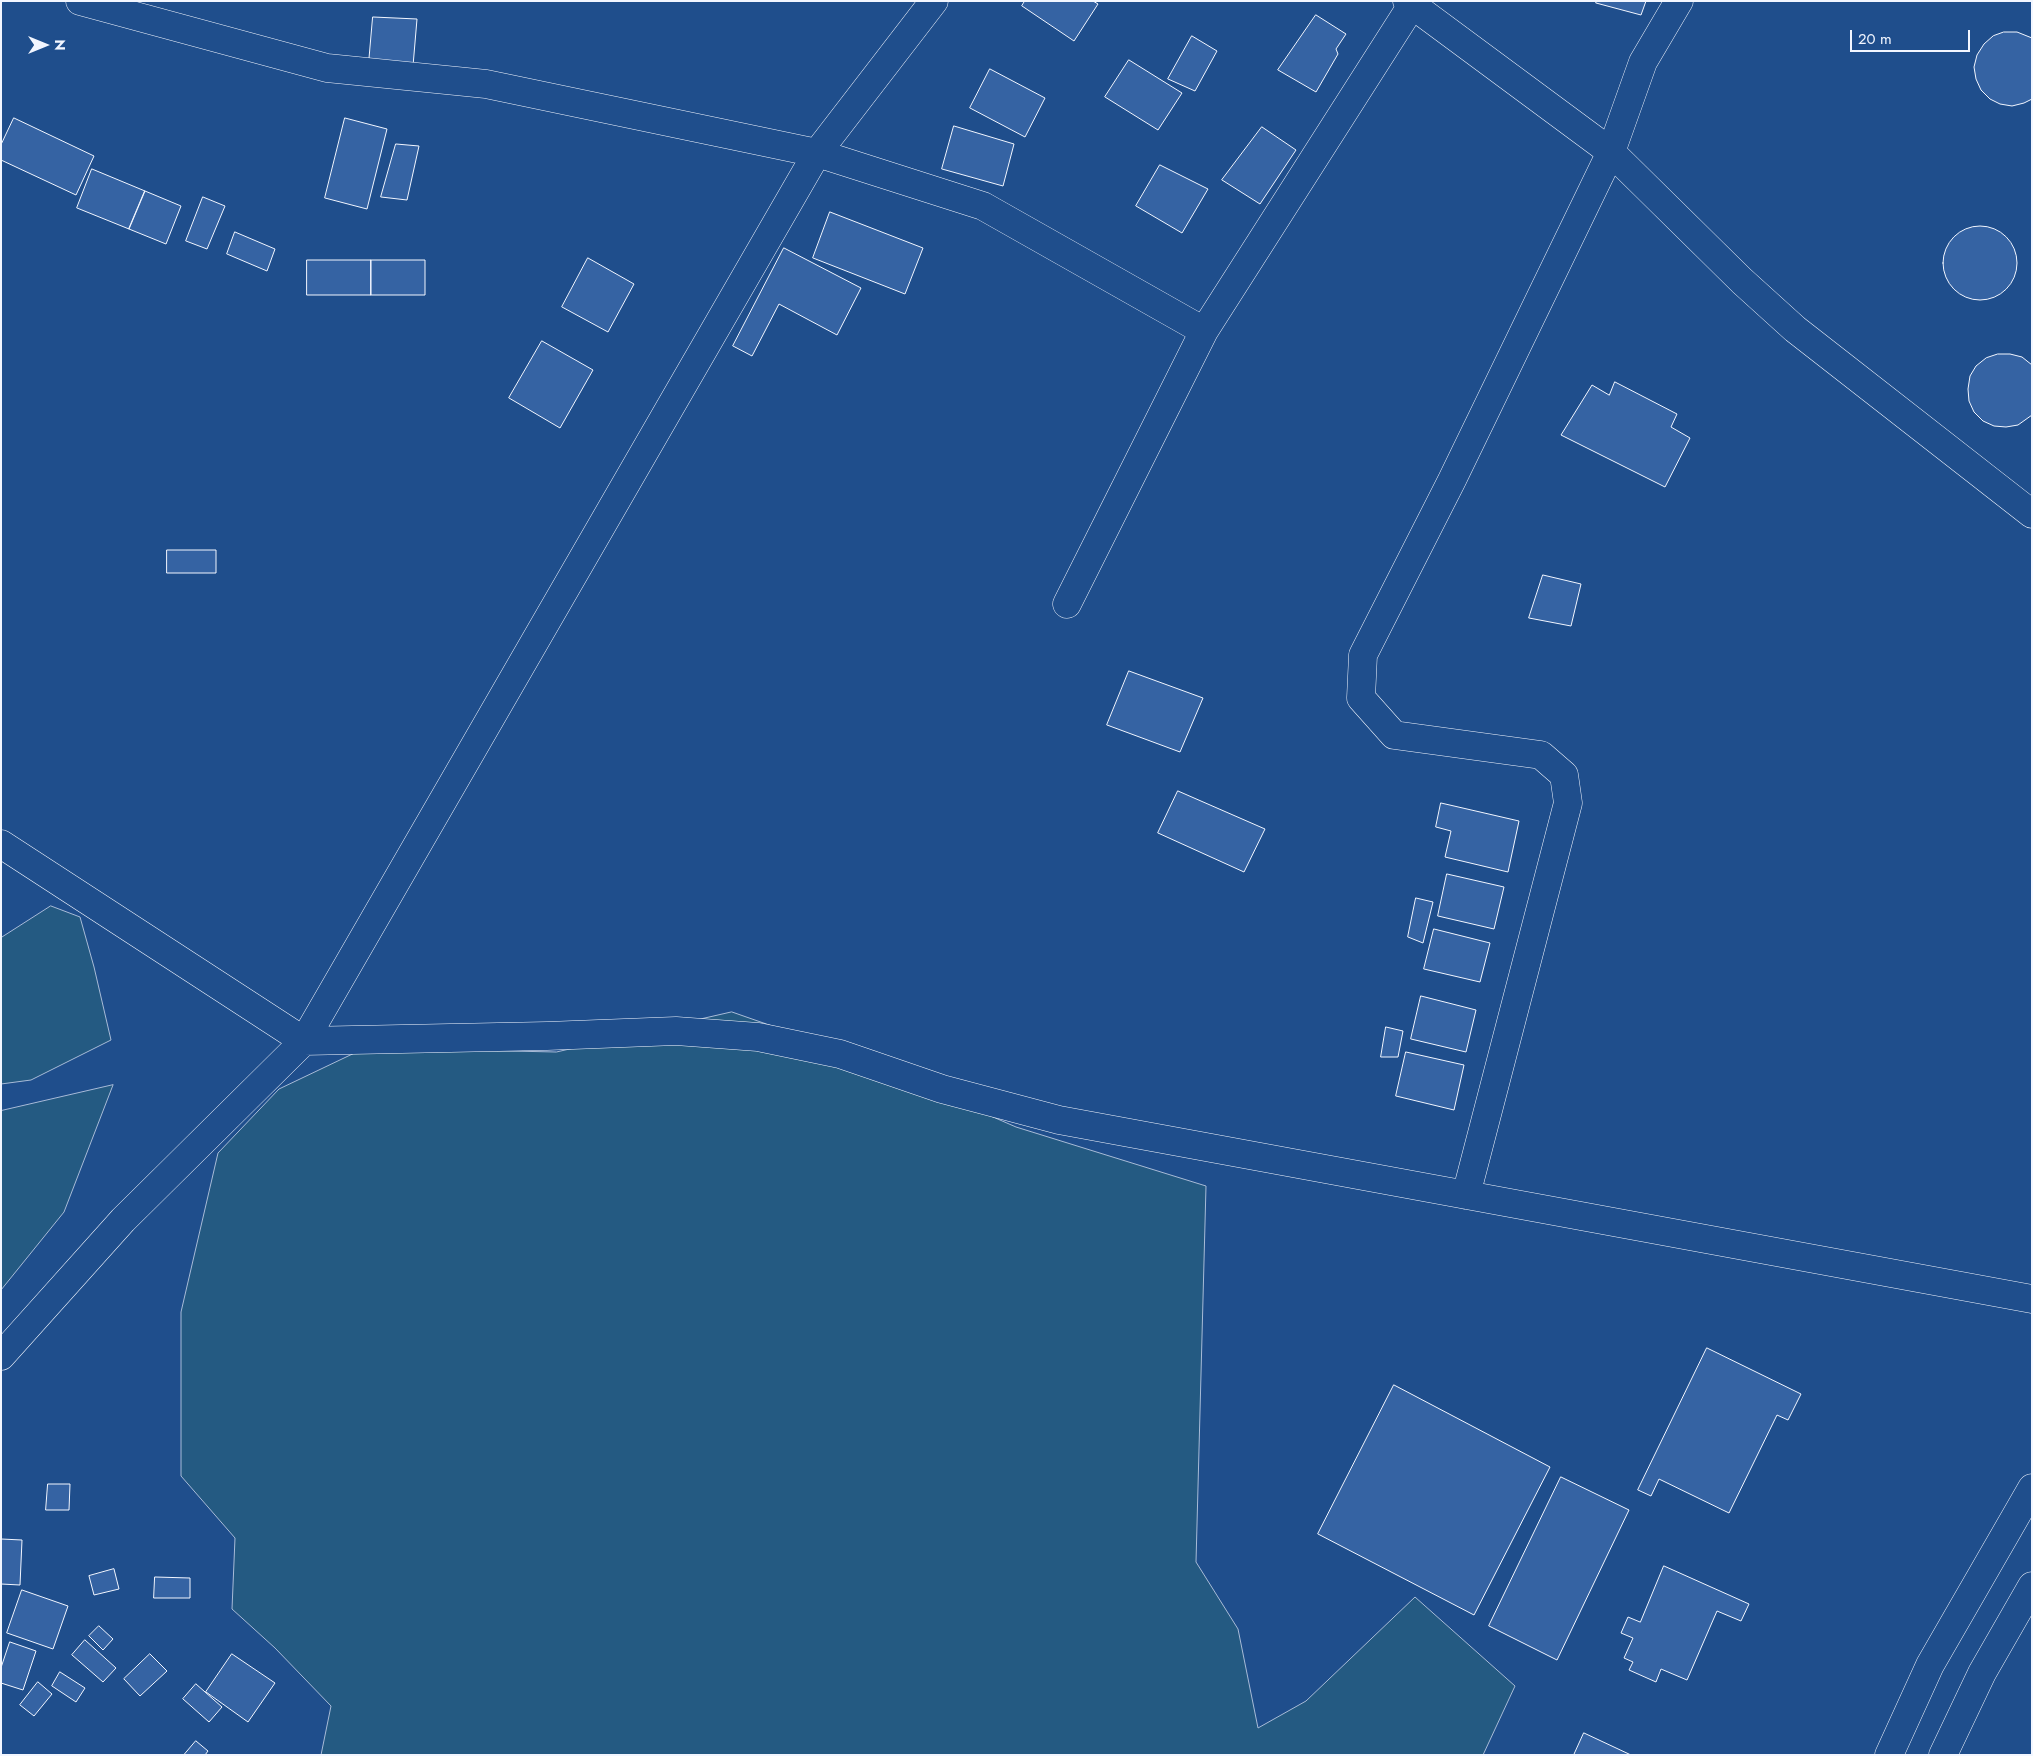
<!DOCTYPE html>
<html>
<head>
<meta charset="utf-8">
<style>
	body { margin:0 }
	#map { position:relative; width:2033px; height:1756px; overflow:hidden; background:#1f4e8c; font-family:Jost,sans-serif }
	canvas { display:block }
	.frame { position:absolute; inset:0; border:2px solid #f2f6ff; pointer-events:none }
	.north { position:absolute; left:20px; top:20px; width:50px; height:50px; -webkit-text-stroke:4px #1f4e8c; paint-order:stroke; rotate:90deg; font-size:14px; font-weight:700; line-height:20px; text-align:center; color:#f2f6ff }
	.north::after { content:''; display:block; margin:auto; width:18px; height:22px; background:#f2f6ff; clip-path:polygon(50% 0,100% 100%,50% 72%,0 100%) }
	.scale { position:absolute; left:1850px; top:30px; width:120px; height:22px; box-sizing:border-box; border:2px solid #f2f6ff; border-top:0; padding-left:6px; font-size:15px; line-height:18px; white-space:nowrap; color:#f2f6ff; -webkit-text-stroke:4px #1f4e8c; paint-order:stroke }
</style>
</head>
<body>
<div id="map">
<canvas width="2033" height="1756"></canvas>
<div class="frame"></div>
<div class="north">N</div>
<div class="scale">20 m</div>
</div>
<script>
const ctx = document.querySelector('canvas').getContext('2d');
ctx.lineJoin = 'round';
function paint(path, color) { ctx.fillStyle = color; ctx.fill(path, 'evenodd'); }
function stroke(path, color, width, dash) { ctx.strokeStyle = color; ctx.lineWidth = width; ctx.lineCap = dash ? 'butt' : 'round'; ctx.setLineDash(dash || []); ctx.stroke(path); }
const green = new Path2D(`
	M51,906l29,11 14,50 17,73 -80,40 -30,4v-146z
	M732,1012l103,36 181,79 190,59 -10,376 42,67 20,99 48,-27 109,-104 100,89 -32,69h-1162l10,-49 -56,-58 -43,-39 3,-71 -54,-62v-164l37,-159 61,-64 86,-41 191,4z
	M113,1085l-49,127 -63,78v-179z`);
const building = new Path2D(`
	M1025,1h68l5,3 -24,37 -52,-35z
	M1597,1h49l-5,14 -45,-12z
	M1316,15l30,19 -10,15 2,5 -22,38 -38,-22z
	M373,17l44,2 -4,47 -44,-3z
	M2004,32h13l15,6v61l-8,4 -12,3 -12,-2 -10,-5 -9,-9 -5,-11 -2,-12 3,-12 7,-11 9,-8z
	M1192,36l25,15 -22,40 -27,-12z
	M1129,60l53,33 -24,37 -53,-33z
	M990,69l55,29 -20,39 -55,-29z
	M14,118l80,38 -18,39 -75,-35v-15z
	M345,118l42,11 -20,80 -42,-11z
	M954,126l60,18 -11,42 -61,-17z
	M1262,127l34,23 -36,54 -38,-24z
	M396,144l23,2 -12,54 -26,-3z
	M1160,165l48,24 -26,44 -46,-27z
	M92,169l53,22 -16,38 -52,-21z
	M145,191l36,15 -15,38 -37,-15z
	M203,197l22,9 -18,43 -21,-8z
	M830,212l93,36 -18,46 -92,-36z
	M1943 263a37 37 0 1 1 74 0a37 37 0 1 1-74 0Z
	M235,232l40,17 -8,22 -40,-17z
	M784,248l77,40 -24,47 -58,-31 -27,52 -19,-10z
	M588,258l46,26 -26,48 -46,-25z
	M307,260h64v35h-64z
	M371,260h54v35h-54z
	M542,341l51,29 -33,58 -51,-30z
	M1998,354h12l12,3 10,8v50l-14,10 -12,2 -12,-1 -11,-5 -9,-9 -5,-11 -1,-12 2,-13 6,-10 10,-8z
	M1615,382l62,32 -6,13 19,11 -25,49 -104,-52 31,-50 17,10z
	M167,550h49v23h-49z
	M1543,575l38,9 -10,42 -42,-8z
	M1129,671l74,27 -23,54 -73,-27z
	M1178,791l87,38 -21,43 -86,-39z
	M1441,803l78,18 -11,51 -63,-15 6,-26 -15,-4z
	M1447,874l57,13 -10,42 -56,-13z
	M1416,898l17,4 -10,41 -15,-6z
	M1434,929l56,14 -10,39 -56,-13z
	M1421,996l55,14 -10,42 -55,-13z
	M1386,1027l17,4 -5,26h-17z
	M1406,1052l58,13 -10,45 -58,-14z
	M1707,1348l94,46 -13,26 -11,-5 -48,98 -70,-34 -8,17 -13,-6z
	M1394,1385l156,82 -76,148 -156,-81z
	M1561,1477l68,33 -72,150 -68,-34z
	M48,1484h22l-1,26h-23z
	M1,1539l21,1 -2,45 -19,-1z
	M1664,1566l85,38 -8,17 -24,-10 -30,69 -26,-11 -5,13 -27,-12 4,-8 -9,-4 9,-20 -12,-5 7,-16 12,5z
	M114,1569l5,20 -25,6 -5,-19z
	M155,1577l35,1v20h-36z
	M22,1590l46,16 -15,43 -46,-16z
	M99,1626l14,13 -10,11 -14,-14z
	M85,1640l31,28 -13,14 -31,-27z
	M10,1642l26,9 -13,39 -22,-7v-15z
	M150,1654l17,17 -27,25 -16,-17z
	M232,1654l43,29 -27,39 -42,-30z
	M60,1672l25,16 -9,14 -24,-16z
	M38,1682l14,12 -18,22 -14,-11z
	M196,1684l26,23 -13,15 -26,-23z
	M1584,1733l47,22h-57z
	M196,1741l12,10 -3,4h-21z`);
const minor = new Path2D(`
	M80,1l247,67 159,16 331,69 166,53 221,125
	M1407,1l204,151 131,129 53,48 237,185
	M1067,604l137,-273 208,-326
	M1,844l303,197 513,-888 117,-152
	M1466,1195l102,-392 -4,-28 -23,-20 -147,-20 -33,-37 2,-43 89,-175 159,-328 32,-90 36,-61
	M1,1356l122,-136 181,-179 243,-5 129,-5 82,6 82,17 102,35 117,31 973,179`);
const major = new Path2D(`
	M1889,1755l41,-90 102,-177
	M1943,1755l39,-82 50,-87`);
paint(green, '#245a82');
stroke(green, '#a8bbd7', 1);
paint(building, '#3563a3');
stroke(building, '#f2f6ff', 1);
stroke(minor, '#f2f6ff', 29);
stroke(major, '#f2f6ff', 29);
stroke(minor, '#1f4e8c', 28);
stroke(major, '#1f4e8c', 28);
</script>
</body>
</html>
